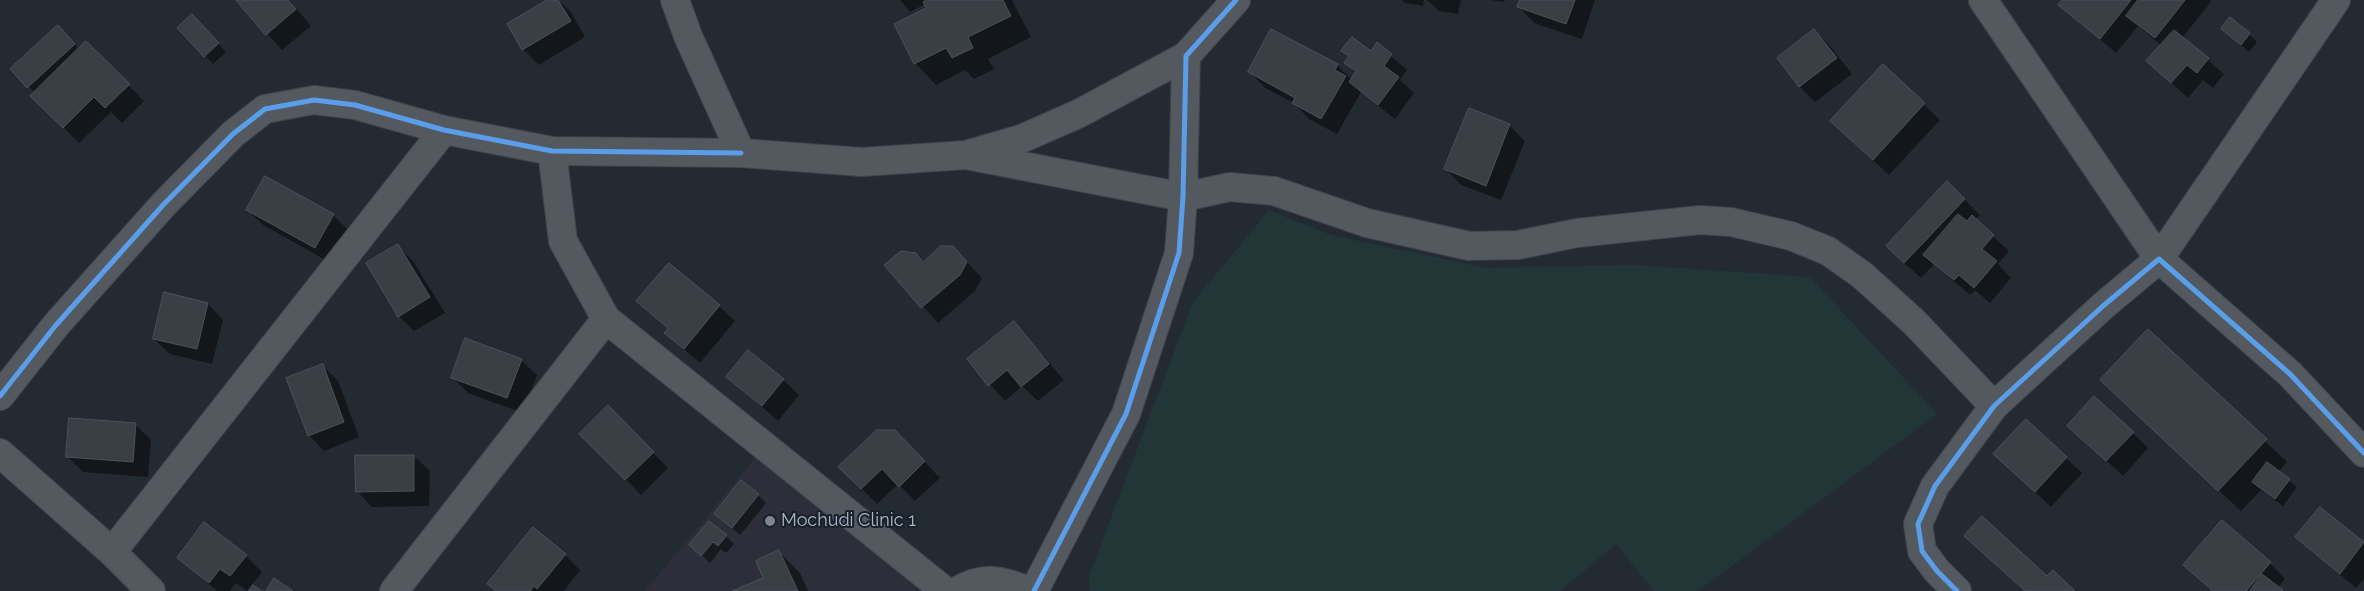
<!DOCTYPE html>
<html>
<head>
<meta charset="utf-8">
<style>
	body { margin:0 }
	canvas { display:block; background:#242a31 }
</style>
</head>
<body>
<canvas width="2364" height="591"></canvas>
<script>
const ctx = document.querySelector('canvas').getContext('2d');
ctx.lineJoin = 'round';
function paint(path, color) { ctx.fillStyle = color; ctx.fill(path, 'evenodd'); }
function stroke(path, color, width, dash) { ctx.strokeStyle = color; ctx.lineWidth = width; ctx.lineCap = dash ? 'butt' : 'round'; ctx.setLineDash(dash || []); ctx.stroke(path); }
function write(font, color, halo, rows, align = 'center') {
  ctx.font = font + ' Raleway,sans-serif'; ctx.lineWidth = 4; ctx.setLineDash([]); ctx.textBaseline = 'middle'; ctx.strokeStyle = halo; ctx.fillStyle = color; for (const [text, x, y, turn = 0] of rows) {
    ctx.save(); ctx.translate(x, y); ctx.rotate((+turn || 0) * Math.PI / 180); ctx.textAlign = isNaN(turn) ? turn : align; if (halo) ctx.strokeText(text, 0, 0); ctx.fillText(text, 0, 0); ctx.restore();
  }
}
const medical = new Path2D(`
	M756,457l159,128 1,6h-271z`);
const green = new Path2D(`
	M1269,210l62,25 155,33 148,-3 176,12 127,137 -239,177h-44l-38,-47 -56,47h-470l-1,-15 104,-274z`);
const shadow = new Path2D(`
	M237,0h52l22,26 -29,24z
	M550,0h8l13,12 14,25 -46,28 -16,-16 -14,-24z
	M900,0h112l19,37 -43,22 6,10 -20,10 -9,-9 -29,15 -21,-22 13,-55 -3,-4 -15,8z
	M1402,0h22l-1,6 -18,-3z
	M1427,0h34l-3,14 -19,-3z
	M1491,0h14l-1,2z
	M1521,0h74l-13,39 -48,-16 -15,-16z
	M2064,0h146l1,2 -29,36 42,36 -11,14 -10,-8 -15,18 -40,-37 14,-15 -24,-20 -22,27 -56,-48z
	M200,24l26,28 -13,12 -34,-36z
	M58,27l21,22 7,-7 58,59 -22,22 -11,-11 -32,31 -47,-47 3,-3 -23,-24z
	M1814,30l16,16 22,28 -37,28 -15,-15 -22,-29z
	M2249,34l8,8 -8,10 -19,-16z
	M1377,44l30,26 -7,10 14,13 -19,26 -34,-27 -24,42 -28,-15 -15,-16 -29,-15 -15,-16 87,-7 15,15 4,-7 -10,-10 4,-6 -7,-6 28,2z
	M1883,66l57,54 -51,55 -42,-39z
	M1509,125l16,16 -24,59 -40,-15 -15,-16z
	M1964,199l16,16 -5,5 34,31 -11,13 13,14 -21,25 -15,-13 -5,5 -36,-31 -13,14 -18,-16z
	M247,210l86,5 15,15 -17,33 -68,-38z
	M398,246l15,15 32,52 -31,18 -15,-15z
	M953,247l29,31 -7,13 -37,32 -52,-58 29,-11 9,9z
	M638,301l81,5 16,15 -35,42 -35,-30 4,-4z
	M208,304l15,16 -11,44 -42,-10 -16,-15z
	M1014,322l50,58 -26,21 -16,-15 -17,15 -37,-41z
	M2148,331l139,131 -9,10 19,15 -14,19 -22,-16 -20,21 -118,-110z
	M521,360l16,15 -14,38 -55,-20 -16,-16z
	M323,366l15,15 21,56 -35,14 -15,-16z
	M728,377l55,3 16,15 -21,26z
	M608,407l60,61 -27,27 -60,-61z
	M2026,421l56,52 -31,34 -40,-38z
	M135,424l16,16 -3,37 -65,-5 -16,-16z
	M2133,433l15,15 -25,28 -38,-35z
	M911,447l29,31 -25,23 -17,-17 -21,20 -37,-37z
	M414,456l16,15 -1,35 -57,1 -15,-16z
	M758,495l8,8 -26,32 -24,-21z
	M2320,509l44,35v35l-8,9 -60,-51z
	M726,536l8,8 -8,9 -5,-4 -11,14 -19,-18z
	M1966,536l81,42 26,13h-49z
	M779,552l21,21 8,18h-73l30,-13z
	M565,555l15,15 -16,21h-68z
	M246,556l16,16 -15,19 -11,-8 -6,8h-13l-38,-33z
	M2270,563l15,16 -7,9 4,3h-69l-28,-26z`);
const building = new Path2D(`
	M236,0h52l8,9 -30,26z
	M547,0h11l13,21 -49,29 -15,-26z
	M927,0h76l8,16 -43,21 5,11 -21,10 -6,-10 -32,16 -20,-40 32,-16 -3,-6z
	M1520,0h55l-9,24 -49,-17z
	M2062,0h69l-31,39 -42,-34z
	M2138,0h47l-30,38 -29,-22z
	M192,14l27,29 -15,14 -27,-29z
	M2230,17l20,16 -9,12 -20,-16z
	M58,25l17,19 -48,44 -17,-19z
	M1271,29l67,35 -3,6 11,6 -25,43 -29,-16 3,-5 -47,-26z
	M1814,29l23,29 -38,29 -22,-29z
	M2174,30l35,28 -12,15 -10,-8 -16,18 -25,-22z
	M1352,37l19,14 6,-9 15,12 -8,12 15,11 -21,28 -29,-23 7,-11 -12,-8 5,-7 -8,-5z
	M86,41l44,43 -25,24 -11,-11 -31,31 -33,-32z
	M1883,64l42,39 -52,57 -43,-39z
	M1469,108l41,16 -24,62 -42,-17z
	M265,176l69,38 -19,34 -69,-38z
	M1947,181l18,18 -61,64 -18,-17z
	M1958,214l9,7 5,-6 22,20 -12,14 15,12 -23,27 -15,-13 -5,5 -31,-25z
	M398,244l32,53 -32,20 -32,-54z
	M941,246h12l14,16 -7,13 -39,33 -37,-43 17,-14 15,2 7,9z
	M669,263l51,42 -36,44 -20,-16 4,-5 -32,-27z
	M164,292l44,11 -11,46 -44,-10z
	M1014,321l35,43 -28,23 -14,-17 -19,16 -21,-27z
	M2148,329l119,110 -49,52 -118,-111z
	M465,338l57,21 -15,39 -56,-20z
	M748,350l36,29 -22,27 -36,-29z
	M323,364l21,58 -36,14 -22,-58z
	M2094,396l40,36 -28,29 -39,-35z
	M608,405l46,47 -29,28 -46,-46z
	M69,418l67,5 -3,39 -67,-5z
	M2026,419l41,38 -32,35 -42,-38z
	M877,430h18l30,31 -26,26 -17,-18 -21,20 -23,-22z
	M355,455h59v36l-58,1z
	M2267,462l23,17 -15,20 -23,-17z
	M741,480l18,14 -27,34 -18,-14z
	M2320,507l44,35 -24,32 -45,-37z
	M1982,516l65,60 6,-6 22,21h-50l-61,-55z
	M2222,520l49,42 -25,29h-33l-30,-26z
	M709,521l18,14 -9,11 -5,-4 -12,14 -12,-11z
	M204,522l43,33 -17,21 -10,-7 -11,14 -32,-25z
	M533,527l33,27 -29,35 -3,-3 -4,5h-34l-9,-7z
	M779,550l19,41h-66l31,-13 -7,-17z
	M2262,574l21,16 -1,1h-32z
	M274,578l19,13h-27z
	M253,585l9,6h-13z`);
const minor = new Path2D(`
	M675,0l13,36 53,117 121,9 104,-7
	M1983,0l176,259 177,-259
	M1186,56l-108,58 -57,25 -55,16 217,42 47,-10 44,4 93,32 102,23 49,-1 59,-12 123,-13 31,2 60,14 37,15 34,24 52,47 80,84
	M552,151l11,90 43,78 339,272
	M0,396l56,-71 108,-121 69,-70 32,-25 49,-9 41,5 89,25 108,21 189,2
	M0,453l112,99 39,39
	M112,552l332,-422
	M394,591l212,-272
	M957,591c29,-17 44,-10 73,0
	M1034,591l92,-177 53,-161 4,-56 3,-141 50,-56
	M1957,591l-20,-20 -15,-20 -4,-27 17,-38 59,-80 109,-100 56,-47 131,115 74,79`);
const cycleway = new Path2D(`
	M0,396l56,-71 108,-121 69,-70 32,-25 49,-9 41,5 89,25 108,21 189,2
	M1034,591l92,-177 53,-161 4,-56 3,-141 50,-56
	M1957,591l-20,-20 -15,-20 -4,-27 17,-38 59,-80 109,-100 56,-47 131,115 74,79`);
const markers = [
	[770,521,6,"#7d8591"]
];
const poiNames = [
	["Mochudi Clinic 1",781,521]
];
paint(medical, '#2e2e3a');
paint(green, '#223537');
paint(shadow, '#0007');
paint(building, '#393f45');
stroke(building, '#4c515a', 1);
stroke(minor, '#40444a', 30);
stroke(minor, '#545960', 28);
stroke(cycleway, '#5a9eea', 5);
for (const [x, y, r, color] of markers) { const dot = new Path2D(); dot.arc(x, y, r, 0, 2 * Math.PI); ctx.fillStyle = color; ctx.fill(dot); stroke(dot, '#18212b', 2); }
write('18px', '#adb6c4', '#18212b', poiNames, 'left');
</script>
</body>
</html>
